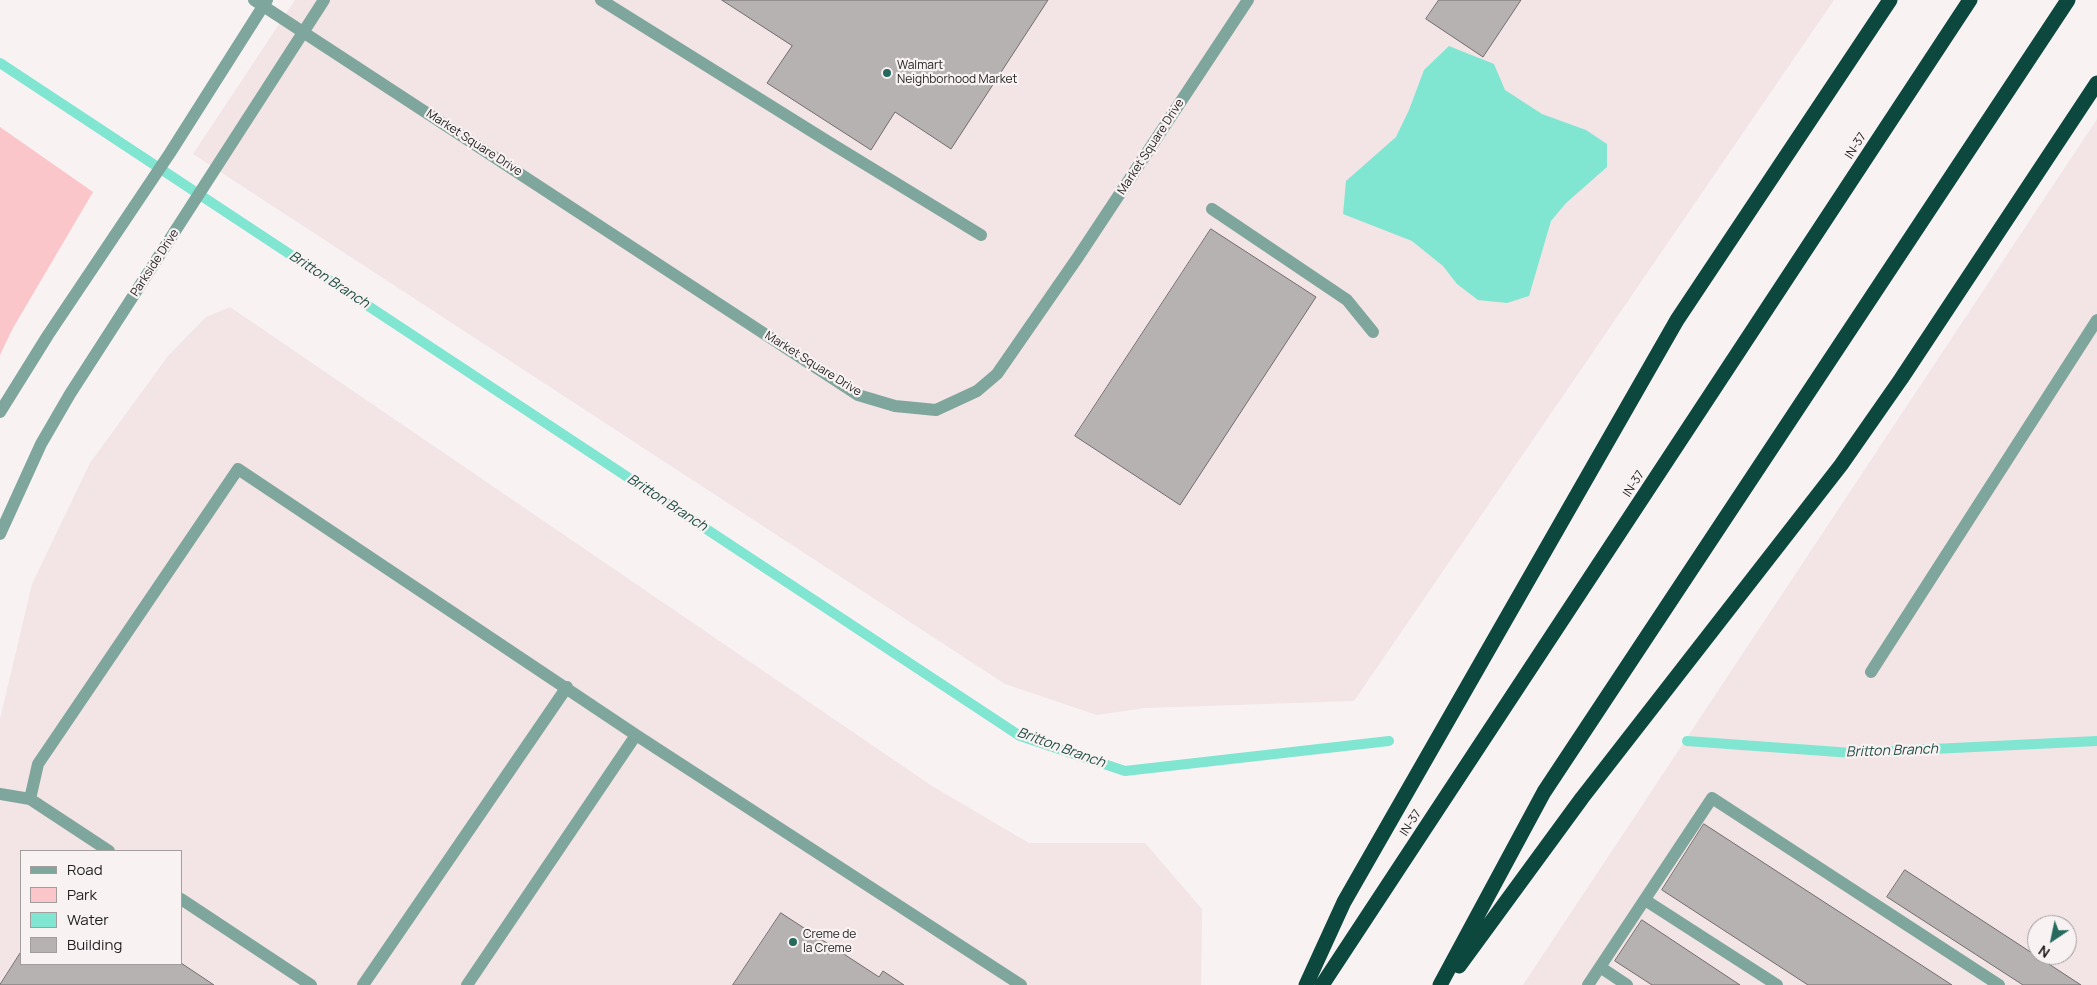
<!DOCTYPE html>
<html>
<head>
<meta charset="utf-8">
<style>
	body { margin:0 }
	#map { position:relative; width:2097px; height:985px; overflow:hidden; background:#f8f2f3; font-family:Manrope,sans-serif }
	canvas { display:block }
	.legend { position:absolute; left:20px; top:850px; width:162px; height:115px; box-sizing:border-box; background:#f8f2f3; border:1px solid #a29e9e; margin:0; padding:6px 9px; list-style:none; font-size:15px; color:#211f1f }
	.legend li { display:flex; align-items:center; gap:10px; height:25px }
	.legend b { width:25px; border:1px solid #a29e9e }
	.north { position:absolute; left:2027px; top:915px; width:50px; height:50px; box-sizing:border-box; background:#f8f2f3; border:1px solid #a29e9e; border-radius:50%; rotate:214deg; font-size:14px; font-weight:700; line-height:20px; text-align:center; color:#211f1f }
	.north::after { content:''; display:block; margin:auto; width:18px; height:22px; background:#256a5d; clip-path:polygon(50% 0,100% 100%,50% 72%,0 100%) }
</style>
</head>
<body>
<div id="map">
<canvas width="2097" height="985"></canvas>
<ul class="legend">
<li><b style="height:6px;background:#7ea69d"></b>Road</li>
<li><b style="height:14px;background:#fbc6ca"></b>Park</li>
<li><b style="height:14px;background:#80e6d1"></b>Water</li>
<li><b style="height:14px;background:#b7b2b2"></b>Building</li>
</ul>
<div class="north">N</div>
</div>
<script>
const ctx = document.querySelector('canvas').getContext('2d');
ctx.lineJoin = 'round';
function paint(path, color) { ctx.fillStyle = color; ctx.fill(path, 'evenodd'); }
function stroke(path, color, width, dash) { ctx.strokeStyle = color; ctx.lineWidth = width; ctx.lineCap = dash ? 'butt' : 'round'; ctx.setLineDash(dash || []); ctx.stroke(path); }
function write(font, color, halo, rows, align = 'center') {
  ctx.font = font + ' Manrope,sans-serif'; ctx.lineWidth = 4.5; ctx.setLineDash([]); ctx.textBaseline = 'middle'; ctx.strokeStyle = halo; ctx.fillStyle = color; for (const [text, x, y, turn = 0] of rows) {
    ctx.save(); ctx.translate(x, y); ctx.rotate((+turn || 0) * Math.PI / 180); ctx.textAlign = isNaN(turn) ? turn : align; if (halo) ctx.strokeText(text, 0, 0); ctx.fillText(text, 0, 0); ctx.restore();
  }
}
const built = new Path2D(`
	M295,0h1539l-480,701 -210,7 -47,7 -92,-31 -812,-530z
	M2097,119v866h-574zM2037,925h30v30h-30z
	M230,307l702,479 97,57h116l57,66 -1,76h-1201v-266l32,-135 58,-121 78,-107 38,-39zM21,851h160v113h-160z`);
const green = new Path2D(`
	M0,127l93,65 -80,136 -13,27z`);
const water = new Path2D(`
	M1449,46l45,18 11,26 37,24 44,16 21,14v23l-41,36 -15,18 -22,75 -22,7 -29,-3 -21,-16 -14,-18 -31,-25 -69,-27 3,-33 50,-44 13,-27 15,-40z`);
const stream = new Path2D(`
	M0,63l1020,673 105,35 264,-30
	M1687,741l165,12 245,-12`);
const building = new Path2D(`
	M722,0h326l-97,149 -56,-37 -24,38 -104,-67 25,-37z
	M1439,0h82l-38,57 -57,-38z
	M1211,229l105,68 -136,208 -105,-69z
	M1704,824l248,161h-144l-146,-95z
	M1905,870l176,115h-58l-136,-88z
	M781,913l98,64 4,-6 21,14h-171z
	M1642,920l98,65h-88l-37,-24z
	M21,952v12l160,-1 33,22h-214z`);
const minor = new Path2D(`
	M254,0l604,395 37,11 41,4 41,-19 20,-17 81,-117 170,-257
	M601,0l231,144 149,91
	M1212,209l135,91 26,32
	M0,412l48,-77 122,-182 97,-153
	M0,534l41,-90 29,-50 254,-394
	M1871,672l226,-352
	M0,794l30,5 8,-35 200,-295 398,266
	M30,799l79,52
	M181,899l130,86
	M1645,900l132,85
	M1600,967l27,18
	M363,985l204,-298
	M467,985l169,-250 385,250
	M1588,985l124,-187 287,187`);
const highway = new Path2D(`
	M1459,966l123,-168 259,-333 60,-86 196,-296
	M1306,985l38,-83 333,-582 213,-320
	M1322,985l648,-985
	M1440,985l104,-193 524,-792`);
const markers = [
	[887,73,5,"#256a5d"],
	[793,942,5,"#256a5d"]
];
const poiNames = [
	["Walmart",897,66],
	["Neighborhood Market",897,80],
	["Creme de",803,935],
	["la Creme",803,949]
];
const streetNames = [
	["Market Square Drive",474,143,33],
	["IN-37",1856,146,-57],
	["Market Square Drive",1151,147,-57],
	["Parkside Drive",155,263,-57],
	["Market Square Drive",813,364,32],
	["IN-37",1634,484,-57],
	["IN-37",1411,823,-57]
];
const waterNames = [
	["Britton Branch",329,280,33],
	["Britton Branch",667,503,33],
	["Britton Branch",1061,748,20],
	["Britton Branch",1892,751,-2]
];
paint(built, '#f3e4e5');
paint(green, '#fbc6ca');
paint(water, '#80e6d1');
stroke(stream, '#80e6d1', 10);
paint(building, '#b7b2b2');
stroke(building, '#736e6e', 1);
stroke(minor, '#7ea69d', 12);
stroke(highway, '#0c483d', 15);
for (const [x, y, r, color] of markers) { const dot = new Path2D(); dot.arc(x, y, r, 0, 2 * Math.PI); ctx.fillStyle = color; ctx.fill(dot); stroke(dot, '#f8f2f3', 2); }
write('12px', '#211f1f', '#f8f2f3', poiNames, 'left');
write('12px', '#211f1f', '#f8f2f3', streetNames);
write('italic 14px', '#214f45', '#f8f2f3', waterNames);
</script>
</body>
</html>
